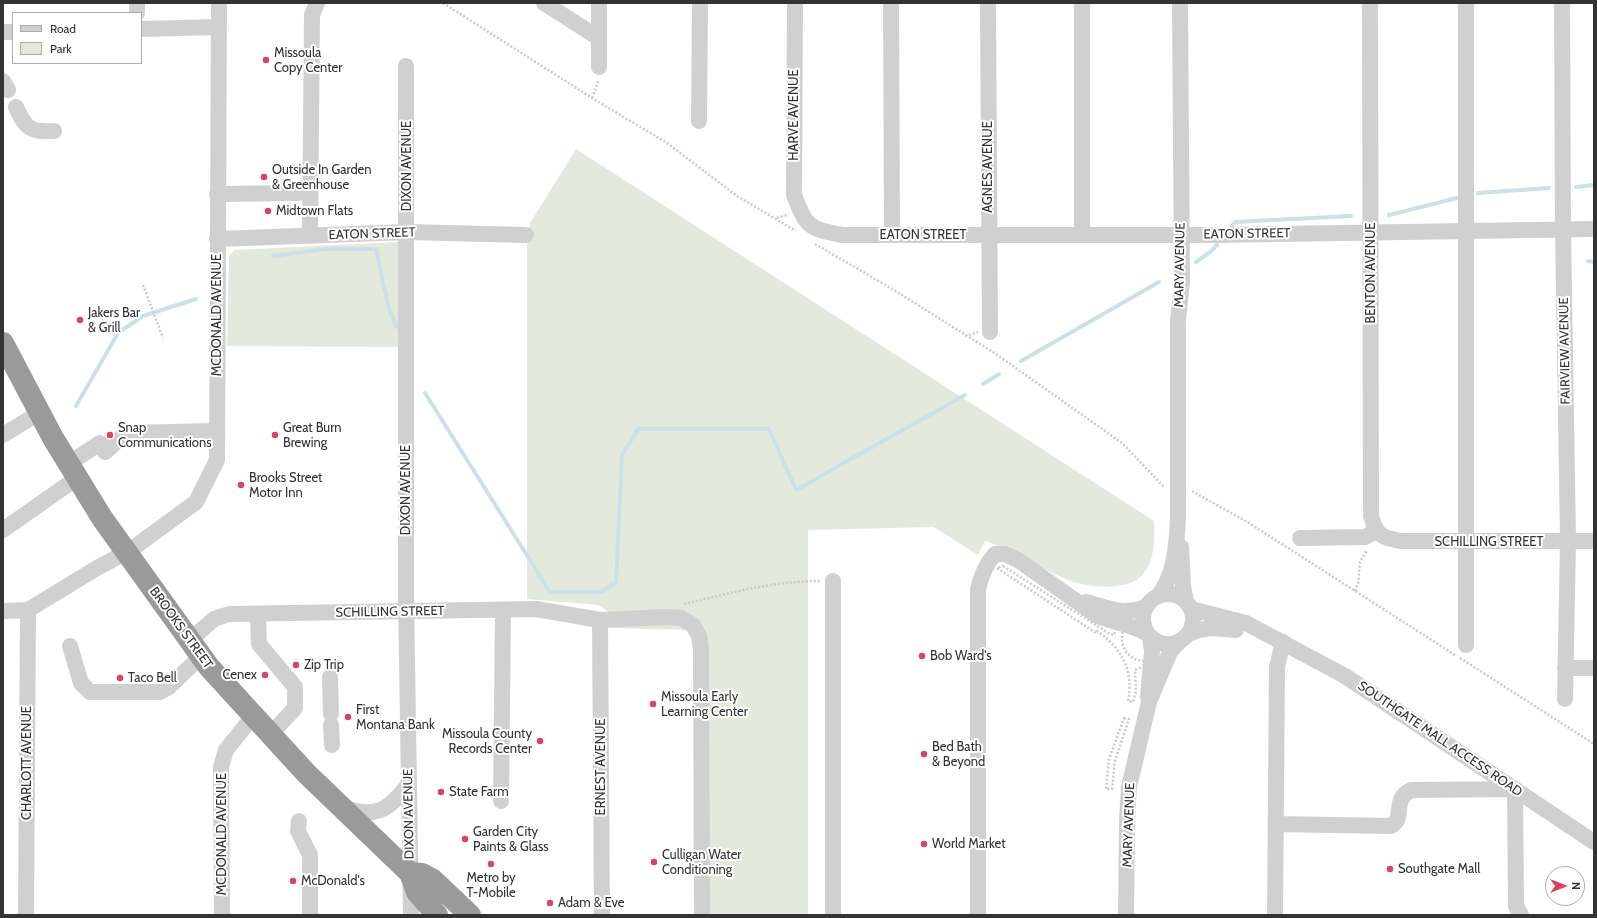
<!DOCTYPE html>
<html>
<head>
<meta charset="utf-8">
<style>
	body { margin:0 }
	#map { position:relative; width:1597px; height:918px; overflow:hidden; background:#fff; font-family:Cabin,sans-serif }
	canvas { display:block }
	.frame { position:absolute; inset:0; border:4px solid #333; pointer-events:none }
	.legend { position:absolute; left:12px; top:12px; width:130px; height:52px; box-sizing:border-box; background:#fff; border:1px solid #adadad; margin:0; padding:5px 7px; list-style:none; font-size:12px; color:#333 }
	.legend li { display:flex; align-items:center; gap:8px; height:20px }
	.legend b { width:20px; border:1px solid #adadad }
	.north { position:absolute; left:1545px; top:866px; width:40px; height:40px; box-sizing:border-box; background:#fff; border:1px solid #adadad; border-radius:50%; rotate:90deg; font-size:11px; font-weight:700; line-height:16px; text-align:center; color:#333 }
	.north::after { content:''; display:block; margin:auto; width:14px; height:18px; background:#da445d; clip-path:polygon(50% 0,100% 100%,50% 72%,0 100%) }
</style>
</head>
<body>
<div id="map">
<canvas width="1597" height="918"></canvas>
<div class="frame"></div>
<ul class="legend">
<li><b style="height:5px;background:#d0d0d0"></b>Road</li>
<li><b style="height:11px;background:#e4e9dd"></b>Park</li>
</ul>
<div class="north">N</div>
</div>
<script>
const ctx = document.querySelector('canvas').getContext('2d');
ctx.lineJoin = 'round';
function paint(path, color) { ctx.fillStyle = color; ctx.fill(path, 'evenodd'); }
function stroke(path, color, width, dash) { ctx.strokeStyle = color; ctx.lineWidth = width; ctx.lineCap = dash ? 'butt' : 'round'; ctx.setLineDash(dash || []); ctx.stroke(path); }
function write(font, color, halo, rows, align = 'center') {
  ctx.font = font + ' Cabin,sans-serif'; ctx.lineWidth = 4; ctx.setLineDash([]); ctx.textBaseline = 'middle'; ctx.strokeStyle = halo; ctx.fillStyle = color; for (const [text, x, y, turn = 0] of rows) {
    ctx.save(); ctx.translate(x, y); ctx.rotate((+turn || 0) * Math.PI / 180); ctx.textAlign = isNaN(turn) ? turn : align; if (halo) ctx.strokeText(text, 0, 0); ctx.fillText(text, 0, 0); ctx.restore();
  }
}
const green = new Path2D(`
	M576,149l578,372c1,18 1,44 -15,57 -14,13 -52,9 -68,3 -18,-6 -35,-18 -52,-27 -11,-5 -23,-9 -34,-13l-7,14 -44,-28 -126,3v385h-111l-4,-276 -3,-9 -79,-2 -2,-16 -11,-7 -71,-6v-354l3,-22z
	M398,242l2,8 -2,97 -171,-1 2,-90 5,-6z`);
const stream = new Path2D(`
	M1576,187l18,-2
	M1478,193l71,-5
	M1389,215l68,-17
	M1232,226l3,-4 116,-6
	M273,256l52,-7h51l12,56 8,22
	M1588,261l6,1
	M1196,262l14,-10 7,-7
	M1021,361l138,-79
	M983,384l16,-10
	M425,393l125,199h51l15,-9 6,-128 16,-26h131l27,61 169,-95
	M76,406l42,-73 25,-17 53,-17`);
const path = new Path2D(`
	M443,3l149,95 75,45 70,53 59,35
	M592,98l7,-18
	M777,218l10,-3
	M815,244l79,46 102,64 126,89 42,44
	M143,285l20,53
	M965,336l13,-4
	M1192,491l57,32 206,132
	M1003,566l107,68 4,1 2,-7 7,1c-4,17 4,31 21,32v7h-6l-3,2 1,21 -3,11 -5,-1c6,-30 -6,-53 -31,-70l-1,2 -99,-65z
	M1355,591l3,-8 2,-21 7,-12
	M684,604c46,-11 89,-23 136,-23
	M1460,658l134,86
	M1124,718l5,1 -14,42 -3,28h-6l3,-30z`);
const minor = new Path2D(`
	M137,3v10
	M544,3l55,35
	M795,3l-1,192c13,33 14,33 48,40h373l379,-6
	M891,3l1,232
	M988,3l2,329
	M1082,3v232
	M1370,3l1,513c6,20 10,21 29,25h194
	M1562,3l1,226 5,312 -3,158
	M141,29l78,-2
	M3,32h10
	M406,66v529l5,320
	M599,67v-64
	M3,81l5,9
	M16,107c10,22 14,25 38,24
	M699,121l1,-118
	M217,194l82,-1
	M310,236l2,-221 5,-12
	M217,239l191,-7 118,3
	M3,435l36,-22
	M68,464l32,-21 5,9 21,-19 91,-2
	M3,530l74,-52
	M1300,538l65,-1 11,-6
	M1181,547l2,39 3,15
	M833,581v334
	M1143 619a25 25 0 1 1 50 0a25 25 0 1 1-50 0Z
	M1157,597c18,-20 20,-55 21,-80v-196l4,-40 -2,-278
	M1086,602c22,6 37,14 60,5
	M1191,609l55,14 99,53 249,166
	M3,611l25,-1 69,-42 35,-19 64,-47 21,-42 2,-457
	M258,614l1,30 36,43v21l-24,26
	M600,620l2,295
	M1189,634c15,-8 30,-6 47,-4
	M189,641l25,-22 15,-5 307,-5 64,11 65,-3 16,1 12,7 6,11 2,13 1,266
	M1466,645v-642
	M70,646l11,37 9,9h70l9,-5 32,-31
	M1565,668h29
	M330,677l1,37
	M1148,697l4,-46 -2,-14
	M331,725l1,20
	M501,801l2,-191
	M342,807c33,12 47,4 67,-24
	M299,821l-1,10 12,24v60
	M1276,824l115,2c15,-8 0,-26 20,-36l104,-1 1,117 5,9
	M26,915l2,-305
	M222,915l-1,-148 5,-17 28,-35
	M978,915v-326c3,-13 8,-25 17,-35h10l13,6 78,55c17,8 37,9 51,19
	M1126,915l1,-95 2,-33 20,-85 21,-50 9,-10
	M1275,915l2,-248 6,-25`);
const highway = new Path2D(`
	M3,343l50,95 49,80 107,149 97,106 104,100 7,19 20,23
	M410,873l12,1 11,6 37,35`);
const markers = [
	[266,60,4,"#da445d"],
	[264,177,4,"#da445d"],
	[268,211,4,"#da445d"],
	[80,320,4,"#da445d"],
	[110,435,4,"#da445d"],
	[275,435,4,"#da445d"],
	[241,485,4,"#da445d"],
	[922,656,4,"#da445d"],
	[296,665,4,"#da445d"],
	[265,675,4,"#da445d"],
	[120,678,4,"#da445d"],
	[653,704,4,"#da445d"],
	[348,717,4,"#da445d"],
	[540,741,4,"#da445d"],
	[924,754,4,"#da445d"],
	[441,792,4,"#da445d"],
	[465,839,4,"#da445d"],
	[924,844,4,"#da445d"],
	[654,862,4,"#da445d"],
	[491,864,4,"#da445d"],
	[1390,869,4,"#da445d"],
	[293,881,4,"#da445d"],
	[550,903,4,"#da445d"]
];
const poiNames = [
	["Missoula",274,53],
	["Copy Center",274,68],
	["Outside In Garden",272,170],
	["& Greenhouse",272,185],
	["Midtown Flats",276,211],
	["Jakers Bar",88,313],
	["& Grill",88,328],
	["Snap",118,428],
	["Communications",118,443],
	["Great Burn",283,428],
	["Brewing",283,443],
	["Brooks Street",249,478],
	["Motor Inn",249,493],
	["Bob Ward's",930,656],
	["Zip Trip",304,665],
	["Cenex",257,675,"right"],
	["Taco Bell",128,678],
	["Missoula Early",661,697],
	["Learning Center",661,712],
	["First",356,710],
	["Montana Bank",356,725],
	["Missoula County",532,734,"right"],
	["Records Center",532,749,"right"],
	["Bed Bath",932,747],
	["& Beyond",932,762],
	["State Farm",449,792],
	["Garden City",473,832],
	["Paints & Glass",473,847],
	["World Market",932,844],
	["Culligan Water",662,855],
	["Conditioning",662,870],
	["Southgate Mall",1398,869],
	["Metro by",491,878,"center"],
	["T-Mobile",491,893,"center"],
	["McDonald's",301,881],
	["Adam & Eve",558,903]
];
const streetNames = [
	["HARVE AVENUE",794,115,-90],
	["DIXON AVENUE",407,166,-90],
	["AGNES AVENUE",988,167,-90],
	["EATON STREET",372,234,-2],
	["EATON STREET",1247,234,-1],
	["EATON STREET",923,235],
	["MARY AVENUE",1180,265,-89],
	["BENTON AVENUE",1371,273,-90],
	["MCDONALD AVENUE",217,315,-90],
	["FAIRVIEW AVENUE",1565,351,-91],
	["DIXON AVENUE",406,490,-90],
	["SCHILLING STREET",1489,542],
	["SCHILLING STREET",390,612,-1],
	["BROOKS STREET",181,628,54],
	["SOUTHGATE MALL ACCESS ROAD",1440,739,34],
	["CHARLOTT AVENUE",27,763,-90],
	["ERNEST AVENUE",601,767,-90],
	["DIXON AVENUE",409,814,-91],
	["MARY AVENUE",1129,825,-88],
	["MCDONALD AVENUE",222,834,-90]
];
paint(green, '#e4e9dd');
stroke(stream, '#cbe0e8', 4);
stroke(path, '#cacaca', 2.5, [2, 2]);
stroke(minor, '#d0d0d0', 16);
stroke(highway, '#9a9a9a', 22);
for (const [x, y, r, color] of markers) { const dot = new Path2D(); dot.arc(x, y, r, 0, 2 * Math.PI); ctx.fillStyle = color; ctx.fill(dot); stroke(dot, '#fff', 1.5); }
write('13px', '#333', '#fff', poiNames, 'left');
write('13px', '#333', '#fff', streetNames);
</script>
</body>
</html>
